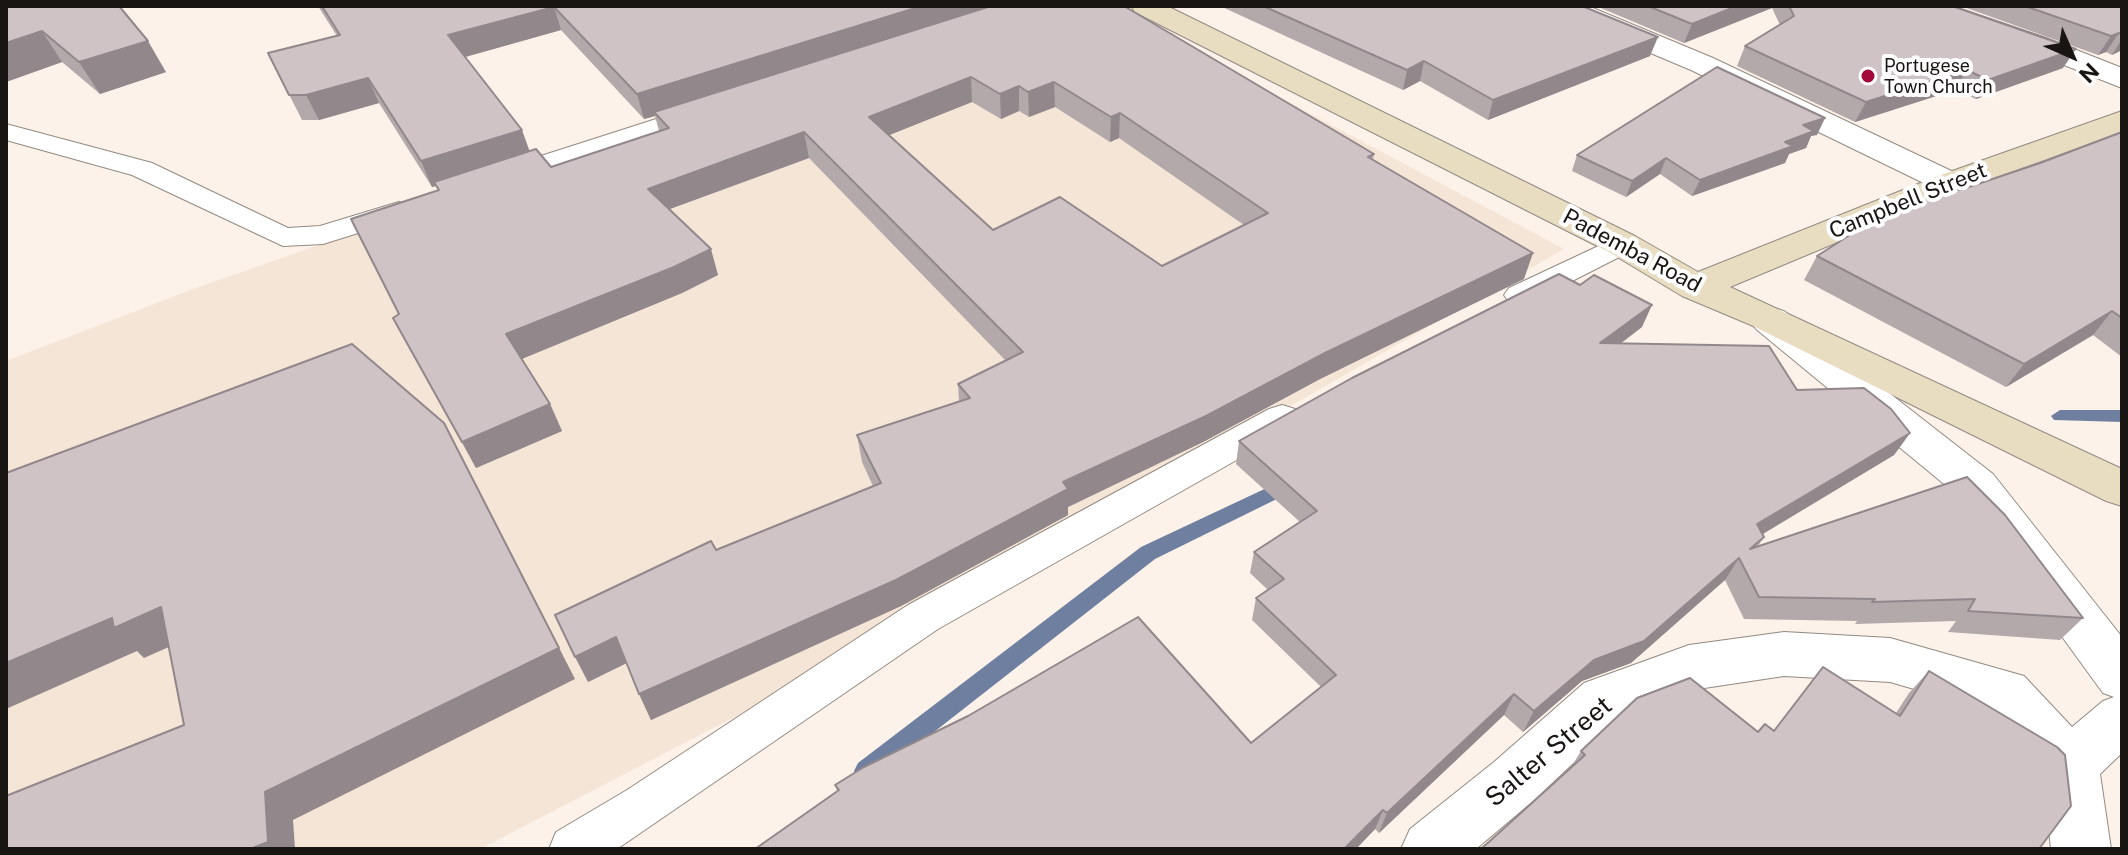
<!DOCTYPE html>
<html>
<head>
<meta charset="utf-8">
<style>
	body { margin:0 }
	#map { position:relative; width:2128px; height:855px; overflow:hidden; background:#fcf2e9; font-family:"Public Sans",sans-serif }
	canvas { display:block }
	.frame { position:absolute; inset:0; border:8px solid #191512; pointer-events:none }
	.north { position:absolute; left:2032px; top:16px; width:80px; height:80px; -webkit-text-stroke:6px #fff; paint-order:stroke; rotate:135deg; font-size:22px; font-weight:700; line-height:32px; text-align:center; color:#191512 }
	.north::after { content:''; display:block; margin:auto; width:28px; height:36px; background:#191512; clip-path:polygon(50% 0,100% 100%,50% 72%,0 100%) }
</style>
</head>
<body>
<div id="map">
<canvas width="2128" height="855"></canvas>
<div class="frame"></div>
<div class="north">N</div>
</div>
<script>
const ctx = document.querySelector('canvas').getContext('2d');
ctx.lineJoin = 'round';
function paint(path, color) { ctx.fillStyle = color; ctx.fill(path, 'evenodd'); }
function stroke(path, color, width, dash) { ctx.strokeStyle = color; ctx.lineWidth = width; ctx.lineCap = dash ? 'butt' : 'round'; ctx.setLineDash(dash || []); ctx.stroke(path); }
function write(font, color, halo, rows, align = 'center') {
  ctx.font = font + ' "Public Sans",sans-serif'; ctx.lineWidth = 8; ctx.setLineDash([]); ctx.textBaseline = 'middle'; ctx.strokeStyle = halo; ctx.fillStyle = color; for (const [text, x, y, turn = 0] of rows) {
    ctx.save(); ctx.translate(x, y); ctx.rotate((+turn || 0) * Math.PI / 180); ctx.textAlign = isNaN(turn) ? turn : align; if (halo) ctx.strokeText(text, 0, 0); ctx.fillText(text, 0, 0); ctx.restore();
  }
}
const built = new Path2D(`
	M991,6h117l456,243 -681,391 -403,209h-474v-488l187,-72 570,-199z`);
const stream = new Path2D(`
	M2060,410h62v12l-68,-2 -3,-4z
	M1290,477l7,2 2,5 -2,5 -142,70 -281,220 -8,3 -8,-3 -4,-8 4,-8 283,-216z`);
const service = new Path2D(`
	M703,104l9,2 4,6 -4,6 -201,66 -10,3 -10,-3 -4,-6 4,-6z
	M6,124l146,39 136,65 32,-2 79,-24 10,3 5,6 -5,6 -86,27 -40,2 -151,-71 -126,-35z
	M1622,235l11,3 4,6 -4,6 -102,52 -11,3 -11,-3 -5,-7 5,-7z
	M1282,405l13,4 5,9 -5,9 -357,202 -321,220h-68l7,-17 71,-42 281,-185 361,-196z`);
const minor = new Path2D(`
	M1549,6h39l125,52 249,118 5,7 -5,7 -12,3 -12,-3 -247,-120 -138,-58z
	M1910,6h42l94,32 76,30v20l-96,-38 -112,-38z
	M1770,307l14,4 209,163 129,163v116l-22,21 11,75h-60l-8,-74 -56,-65 -97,-28 -106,-6 -93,14 -69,27 -88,83 -58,49h-75l9,-20 84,-67 90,-79 105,-38 95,-13 106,6 134,38 48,51 31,-26 11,-4 -11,-4 -142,-195 -205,-169 -6,-9 6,-9z`);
const secondary = new Path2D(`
	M1131,6h36l468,230 63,36 240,-96 184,-65v21l-160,58 -232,97 392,182v37l-16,-5 -355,-176 -69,-29 -73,-44 -474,-240z`);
const wall = new Path2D(`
	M6,6l160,66 -66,22 -38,-32 -56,20z
	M318,6h806l250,148 -1,6 151,119 -204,100 -117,63 -135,65v8l-167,91 -250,114 -25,-57 -38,19 128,-132 157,-64 -11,-24 -5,-27 102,-34 -1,-17 48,-23 -197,-203 -139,51 48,66 -36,18 -161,66 29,45 12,27 -86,37 -83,-150 6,-4 39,-124 -2,-4 -4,1 -53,-84 -60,17h-17l-34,-67 69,-17zM561,30l83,89 11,-3 4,15 -108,36 -21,-15 -65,-95zM972,102l29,17 18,-8 10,6 26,-10 55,35 9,-4 125,87 -82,41 -169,-36 -104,-95z
	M1220,6h362l68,50 -162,64 -68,-39 -17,9z
	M1596,6h356l111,62 -87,31 -21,-9 -100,32 -118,-56 8,-20 35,-21 -8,-17 -88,35z
	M1961,6h161v44l-10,5 -6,-3 -8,3z
	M2122,132v225l-29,-22 -87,52 -202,-107 13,-24 143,-66z
	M1817,135l-6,1 -5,12 -17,6 -4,9 -93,33 -32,-22 -34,23 -54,-26 5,-16z
	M1642,327l-22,17 177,46 113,43 -16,22 -132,79 2,3 -6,9 325,72 -23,22 -112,-8 8,-11 -101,3 2,-3 -113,-2 -19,-39 -94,83 -49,18 -59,51 -19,-17 -125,118 -4,-4 -19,20h-601l82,-58 -2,-6 416,-42 70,-56 -69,-67 4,-22 12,-8 -18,-17 4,-21 46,-30 -64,-58 3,-23z
	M1823,667l73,46 13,-20 20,-22 128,76 -487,22 11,-18 193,-21z`);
const shadedWall = new Path2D(`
	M922,6h76l-344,106 1,4 -11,3 -7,-25z
	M1737,6h36l-1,2 -88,35 8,-19z
	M554,7l7,23 -103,29 -10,-24z
	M42,31l20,31 -56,20v-39z
	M2119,33l-13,19 -8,3 13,-19z
	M1658,37l-8,19 -162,64 5,-20z
	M2122,39v11l-10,5z
	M148,41l18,31 -66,22 -21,-32z
	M2076,49l-13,19 -87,31 12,-19z
	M1424,61l-4,20 -17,9 4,-20z
	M1967,70l-12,20 -100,32 11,-20z
	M971,77l1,25 -100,40 -3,-25z
	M368,78l11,25 -60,17 -13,-25z
	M1054,82l1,25 -26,10 -1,-25z
	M1019,86v25l-18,8 -1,-25z
	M1120,113l-1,25 -9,4 1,-25z
	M1825,118l-8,17 -6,1 -5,12 -17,6 -4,9 -93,33 8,-16 85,-38 18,-17z
	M522,130l9,25 -97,27 2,4 -4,1 -11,-26z
	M804,132l5,26 -153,56 -8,-25z
	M1666,158l-6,16 -34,23 6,-16z
	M711,249l7,26 -36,18 -165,68 -11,-27z
	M1533,253l-9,26 -204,100 -117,63 -135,65v8l-167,91 -250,114 -12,-26 686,-341z
	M1652,305l-10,22 -51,39 9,-23z
	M2112,311l-19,24 -87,52 18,-23z
	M550,404l12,27 -86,37 -14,-26z
	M444,423l131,256 -282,141 2,29h-45l15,-57z
	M1910,433l-16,22 -151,91 14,-22z
	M1739,558l-14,22 -94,83 -49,18 -59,51 11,-21 60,-51z
	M161,607l28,31 -45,20 -7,-7 -131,58v-46l106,-45z
	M616,637l11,26 -39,19 -13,-25z
	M1514,694l-10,21 -125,118 8,-20z
	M1383,810l-8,19 -19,20h-12z`);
const building = new Path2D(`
	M6,6h113l29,35 -69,21 -37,-31 -36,12z
	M322,6h600l-285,88 -83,-87 -106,28 74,95 -101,31 -53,-83 -62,17h-17l-21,-42 72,-18z
	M991,6h133l250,148 -6,3 165,96 -208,100 -119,63 -143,66 5,7 -172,91 -257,114 -23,-57 -41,20 -20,-42 156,-74 5,9 165,-67 -24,-48 113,-37 -12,-14 65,-32 -219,-220 -156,57 63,60 -37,18 -168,67 44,70 -88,38 -69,-124 6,-4 -48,-95 88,-29 -5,-8 102,-33 15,18 118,-39 -15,-16zM971,77l29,17 19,-8 9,6 26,-10 57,35 9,-4 148,100 -106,53 -102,-69 -67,33 -124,-113z
	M1263,6h319l76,31 -165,63 -69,-39 -17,9z
	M1648,6h89l-45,18z
	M1789,6h163l124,43 -88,31 -21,-10 -101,32 -121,-56 49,-30z
	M2025,6h97v28l-3,-1 -8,3z
	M1717,67l108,51 -22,7 11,6 -29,11 8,4 -93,34 -34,-22 -34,23 -55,-26z
	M2122,132v186l-10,-7 -88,53 -207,-108 61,-39 78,-29 4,2 80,-27z
	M1559,274l21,11 14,-10 58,30 -52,38 169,3 28,44 67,-2 27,21 19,24 -153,91 7,13 -14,12 217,-72 38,38 78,103 -115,-7 7,-12 -103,3 3,-3 -116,-2 -20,-39 -95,83 -50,19 -60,51 -20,-17 -127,119 -4,-3 -39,39h-589l84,-59 -4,-5 29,-18 104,-51 170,-99 113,126 85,-68 -80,-77 28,-19 -30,-27 63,-41 -78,-70 113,-63z
	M352,344l92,79 115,225 -294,144 3,50 -18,7h-244v-53l178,-71 -23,-118 -47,21 -2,-10 -106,45v-190z
	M1823,667l77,49 29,-45 128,76 8,8 6,51 -32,43h-558l104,-94 -4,-4 56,-53 53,-20 68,54 7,-8 9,7z`);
const markers = [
	[1868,76,8,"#a4083a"]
];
const farPoinames = [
	["Portugese",1884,66],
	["Town Church",1884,87]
];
const streetNames = [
	["Campbell Street",1908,201,-22],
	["Pademba Road",1632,251,28]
];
const nearStreetnames = [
	["Salter Street",1549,752,-40]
];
paint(built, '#f5e5d6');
paint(stream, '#6f7f9f');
stroke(service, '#938a82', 2);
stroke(minor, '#938a82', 2);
stroke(secondary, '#938a82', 2);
paint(service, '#fff');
paint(minor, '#fff');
paint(secondary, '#e8dcc1');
paint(wall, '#b3a8aa');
paint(shadedWall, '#92888b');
paint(building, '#d0c3c6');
stroke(building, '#92888b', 2);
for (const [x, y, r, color] of markers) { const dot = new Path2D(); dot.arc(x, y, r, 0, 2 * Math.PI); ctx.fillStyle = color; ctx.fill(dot); stroke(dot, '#fff', 3); }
write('18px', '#191512', '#fff', farPoinames, 'left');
write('22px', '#191512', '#fff', streetNames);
write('26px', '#191512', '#fff', nearStreetnames);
</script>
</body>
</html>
